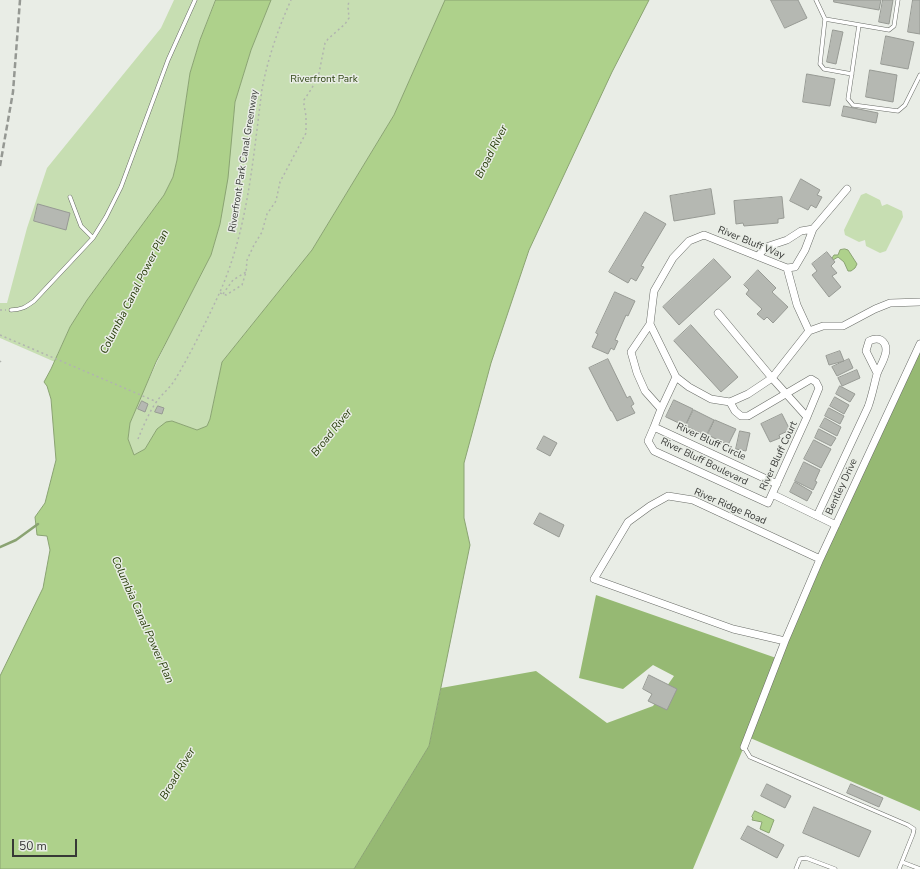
<!DOCTYPE html>
<html>
<head>
<meta charset="utf-8">
<style>
	body { margin:0 }
	#map { position:relative; width:920px; height:869px; overflow:hidden; background:#e9ede6; font-family:"Nunito Sans",sans-serif }
	canvas { display:block }
	.scale { position:absolute; left:12px; top:839px; width:65px; height:18px; box-sizing:border-box; border:2px solid #373936; border-top:0; padding-left:5px; font-size:12px; line-height:14px; white-space:nowrap; color:#373936; -webkit-text-stroke:3px #e9ede6; paint-order:stroke }
</style>
</head>
<body>
<div id="map">
<canvas width="920" height="869"></canvas>
<div class="scale">50 m</div>
</div>
<script>
const ctx = document.querySelector('canvas').getContext('2d');
ctx.lineJoin = 'round';
function paint(path, color) { ctx.fillStyle = color; ctx.fill(path, 'evenodd'); }
function stroke(path, color, width, dash) { ctx.strokeStyle = color; ctx.lineWidth = width; ctx.lineCap = dash ? 'butt' : 'round'; ctx.setLineDash(dash || []); ctx.stroke(path); }
function write(font, color, halo, rows, align = 'center') {
  ctx.font = font + ' "Nunito Sans",sans-serif'; ctx.lineWidth = 3; ctx.setLineDash([]); ctx.textBaseline = 'middle'; ctx.strokeStyle = halo; ctx.fillStyle = color; for (const [text, x, y, turn = 0] of rows) {
    ctx.save(); ctx.translate(x, y); ctx.rotate((+turn || 0) * Math.PI / 180); ctx.textAlign = isNaN(turn) ? turn : align; if (halo) ctx.strokeText(text, 0, 0); ctx.fillText(text, 0, 0); ctx.restore();
  }
}
const green = new Path2D(`
	M174,0h42l-16,40 -10,33 -13,87 -4,17 -9,18 -77,105 -17,27 -13,28 86,37 23,-49 45,-88 9,-31 15,-122 16,-52 20,-50h174l-51,115 -82,135 -90,112 -12,57 -3,7 -10,4 -25,-9 -15,8 -12,20 -11,6 -6,-16 2,-16 10,-24 -140,-61v-35h7l20,-75 20,-60 114,-140z
	M866,193l14,7 2,6 5,-2 15,7 1,6 -17,34 -6,2 -14,-7 -1,-6 -6,2 -14,-7 -1,-5 17,-35z`);
const forest = new Path2D(`
	M920,344v467l-172,-74 -55,132h-339l75,-123 12,-58 95,-17 71,52 46,-17 21,-30 -21,-11 -30,24 -44,-11 17,-83 183,64z`);
const water = new Path2D(`
	M216,0h55l-20,50 -16,52 -7,76 -8,46 -9,31 -55,107 -26,61 -2,16 6,16 11,-6 12,-20 9,-7 6,-1 25,9 10,-4 3,-7 12,-57 90,-112 82,-135 51,-115h204l-37,72 -83,178 -38,113 -27,100v55l6,27 -41,201 -75,123h-354v-193l43,-88 7,-38 -3,-14 -10,-1 -2,-18 10,-14 11,-43 -5,-61 -4,-13 -3,-4 7,-13 19,-42 17,-27 77,-105 9,-18 4,-17 13,-87 10,-33z
	M845,249l3,1 9,14 -2,4 -4,3h-3l-4,-9 -6,-5 -5,3 -1,-2 2,-3h4l2,-5z
	M755,811l19,9 -5,13 -9,-4 2,-7 -10,-2 1,-2 -1,-1z`);
const stream = new Path2D(`
	M0,547l16,-7 22,-16`);
const building = new Path2D(`
	M771,0h27l9,18 -22,10z
	M834,0h47l-2,10 -45,-8z
	M883,0h10l-4,24 -10,-2z
	M913,0h7v34l-12,-2z
	M833,30l10,2 -7,32 -9,-2z
	M886,36l28,6 -6,27 -27,-5z
	M870,70l27,5 -4,27 -27,-5z
	M807,74l28,5 -5,27 -27,-4z
	M844,106l34,7 -2,10 -34,-7z
	M801,179l19,11 -3,5 5,2 -6,11 -5,-3 -3,5 -18,-9z
	M711,189l4,25 -41,7 -4,-25z
	M782,197l2,21 -6,1v4l-34,3 -1,-3 -7,1 -2,-23z
	M38,204l32,9 -4,17 -32,-9z
	M645,212l21,12 -25,42 3,1 -8,14 -5,-3 -3,5 -19,-11z
	M827,252l8,10 -4,4 6,7 -5,3 9,11 -12,10 -17,-22 5,-4 -5,-7z
	M714,259l17,18 -52,48 -16,-18z
	M758,270l18,18 -4,4 16,15 -15,16 -6,-6 -3,3 -7,-6 5,-5 -16,-15 3,-4 -5,-5z
	M615,292l20,9 -7,15 -2,-1 -11,25 3,1 -4,9 -3,-2 -3,6 -16,-7 6,-13 -2,-1z
	M691,325l47,52 -17,15 -47,-51z
	M840,351l4,10 -15,4 -3,-9z
	M608,359l19,39 3,-2 4,8 -3,2 4,7 -18,8 -5,-10h-1l-22,-43z
	M849,359l4,9 -16,8 -5,-9z
	M857,370l3,8 -18,8 -4,-8z
	M840,386l15,8 -5,8 -14,-8z
	M835,397l14,8 -5,9 -14,-8z
	M674,400l19,9 -8,17 -19,-9z
	M142,401l6,3 -3,8 -7,-3z
	M158,406l6,2 -2,6 -7,-2z
	M829,408l15,8 -4,8 -15,-8z
	M694,410l20,10 -8,16 -20,-10z
	M782,414l8,16 -11,5 1,3 -10,4 -9,-18z
	M825,418l16,9 -4,9 -17,-9z
	M715,420l21,9 -8,16 -20,-10z
	M819,429l17,9 -5,8 -16,-8z
	M740,431l10,2 -4,18 -10,-2z
	M544,436l13,7 -7,13 -13,-7z
	M814,440l17,9 -10,19 -17,-9z
	M804,462l16,8 -5,11 2,1 -4,8 -18,-9z
	M795,482l17,10 -5,9 -17,-9z
	M540,513l24,12 -5,12 -25,-13z
	M649,675l28,14 -10,21 -19,-9 4,-7 -9,-5z
	M767,784l24,12 -6,12 -24,-12z
	M851,784l32,14 -4,9 -32,-14z
	M814,807l57,24 -12,26 -56,-24z
	M748,826l36,19 -7,13 -36,-19z`);
const path = new Path2D(`
	M220,293l6,2 16,-10 4,-13 1,-12 7,-15 8,-13 5,-18 9,-13 4,-19 26,-49v-17l-2,-11v-5l8,-12 7,-15 6,-30 3,-4 17,-15 4,-6 -1,-11 1,-7
	M223,294l10,-14 13,-8
	M0,310h6
	M0,335l157,67
	M0,361l1,1
	M138,439c5,-12 11,-27 19,-38 6,-8 14,-14 19,-23 16,-27 30,-56 43,-84 29,-64 34,-136 43,-205 6,-31 16,-60 29,-89`);
const lane = new Path2D(`
	M816,0l9,19 -5,45 4,5 28,5
	M825,19l64,11 5,-4 4,-26
	M859,25l-11,74 5,6 45,6 7,-6 15,-30
	M70,197l11,29 12,12
	M11,310c10,0 15,-3 23,-9l59,-63 13,-21 15,-30 47,-127 27,-60
	M744,747l6,10 158,68 6,4 -1,5 -14,35
	M902,862l18,7
	M796,869l4,-10 6,-1 29,11`);
const street = new Path2D(`
	M813,229l34,-40
	M758,256l8,-9 21,-7 14,-9 12,-2 -8,21 -10,17 -8,1
	M650,324l4,-33 19,-33 16,-17 15,-6 83,33 10,37 12,26
	M676,377l-15,32 -16,-18 -8,-18 -6,-21 19,-28 26,53 13,10 22,12 19,3 18,-8 24,-16 -54,-65
	M730,402l5,9 6,5h7l63,-37 5,3 3,6 -12,29
	M661,409l-7,18 123,57
	M654,427l-6,14 6,10 114,52 39,-86 -35,-39 37,-47 14,-5h20l32,-17 15,-6 30,-1
	M772,494l64,31
	M817,516l51,-109c4,-11 6,-22 9,-33 3,-9 16,-26 4,-34 -4,-2 -8,-1 -12,1l-3,10 11,22
	M785,641l-52,-12 -139,-50 34,-57 22,-16 18,-10 25,4 127,59
	M744,747l41,-106 35,-82 100,-215`);
const rail = new Path2D(`
	M0,166l13,-74 7,-92`);
const parkNames = [
	["Riverfront Park",324,80]
];
const streetNames = [
	["Riverfront Park Canal Greenway",244,161,-81],
	["River Bluff Way",751,243,22],
	["River Bluff Circle",711,442,25],
	["River Bluff Court",779,456,-65],
	["River Bluff Boulevard",704,462,26],
	["Bentley Drive",842,487,-65],
	["River Ridge Road",730,507,23]
];
const waterNames = [
	["Broad River",492,152,-63],
	["Columbia Canal Power Plan",135,292,-63],
	["Broad River",332,433,-51],
	["Columbia Canal Power Plan",142,620,66],
	["Broad River",178,774,-59]
];
paint(green, '#c7deb2');
paint(forest, '#96b973');
paint(water, '#aed18b');
stroke(water, '#8aa372', 1);
stroke(stream, '#8aa372', 2.5);
paint(building, '#b5b8b2');
stroke(building, '#979a94', 1);
stroke(lane, '#696c67', 4.5);
stroke(street, '#696c67', 8);
stroke(path, '#b1b4af', 1.5, [2, 3]);
stroke(lane, '#fff', 3.5);
stroke(street, '#fff', 7);
stroke(rail, '#959893', 2.5, [6, 3]);
write('10px', '#2d4311', '#e9ede6', parkNames);
write('10px', '#373936', '#e9ede6', streetNames);
write('italic 11px', '#273c09', '#e9ede6', waterNames);
</script>
</body>
</html>
